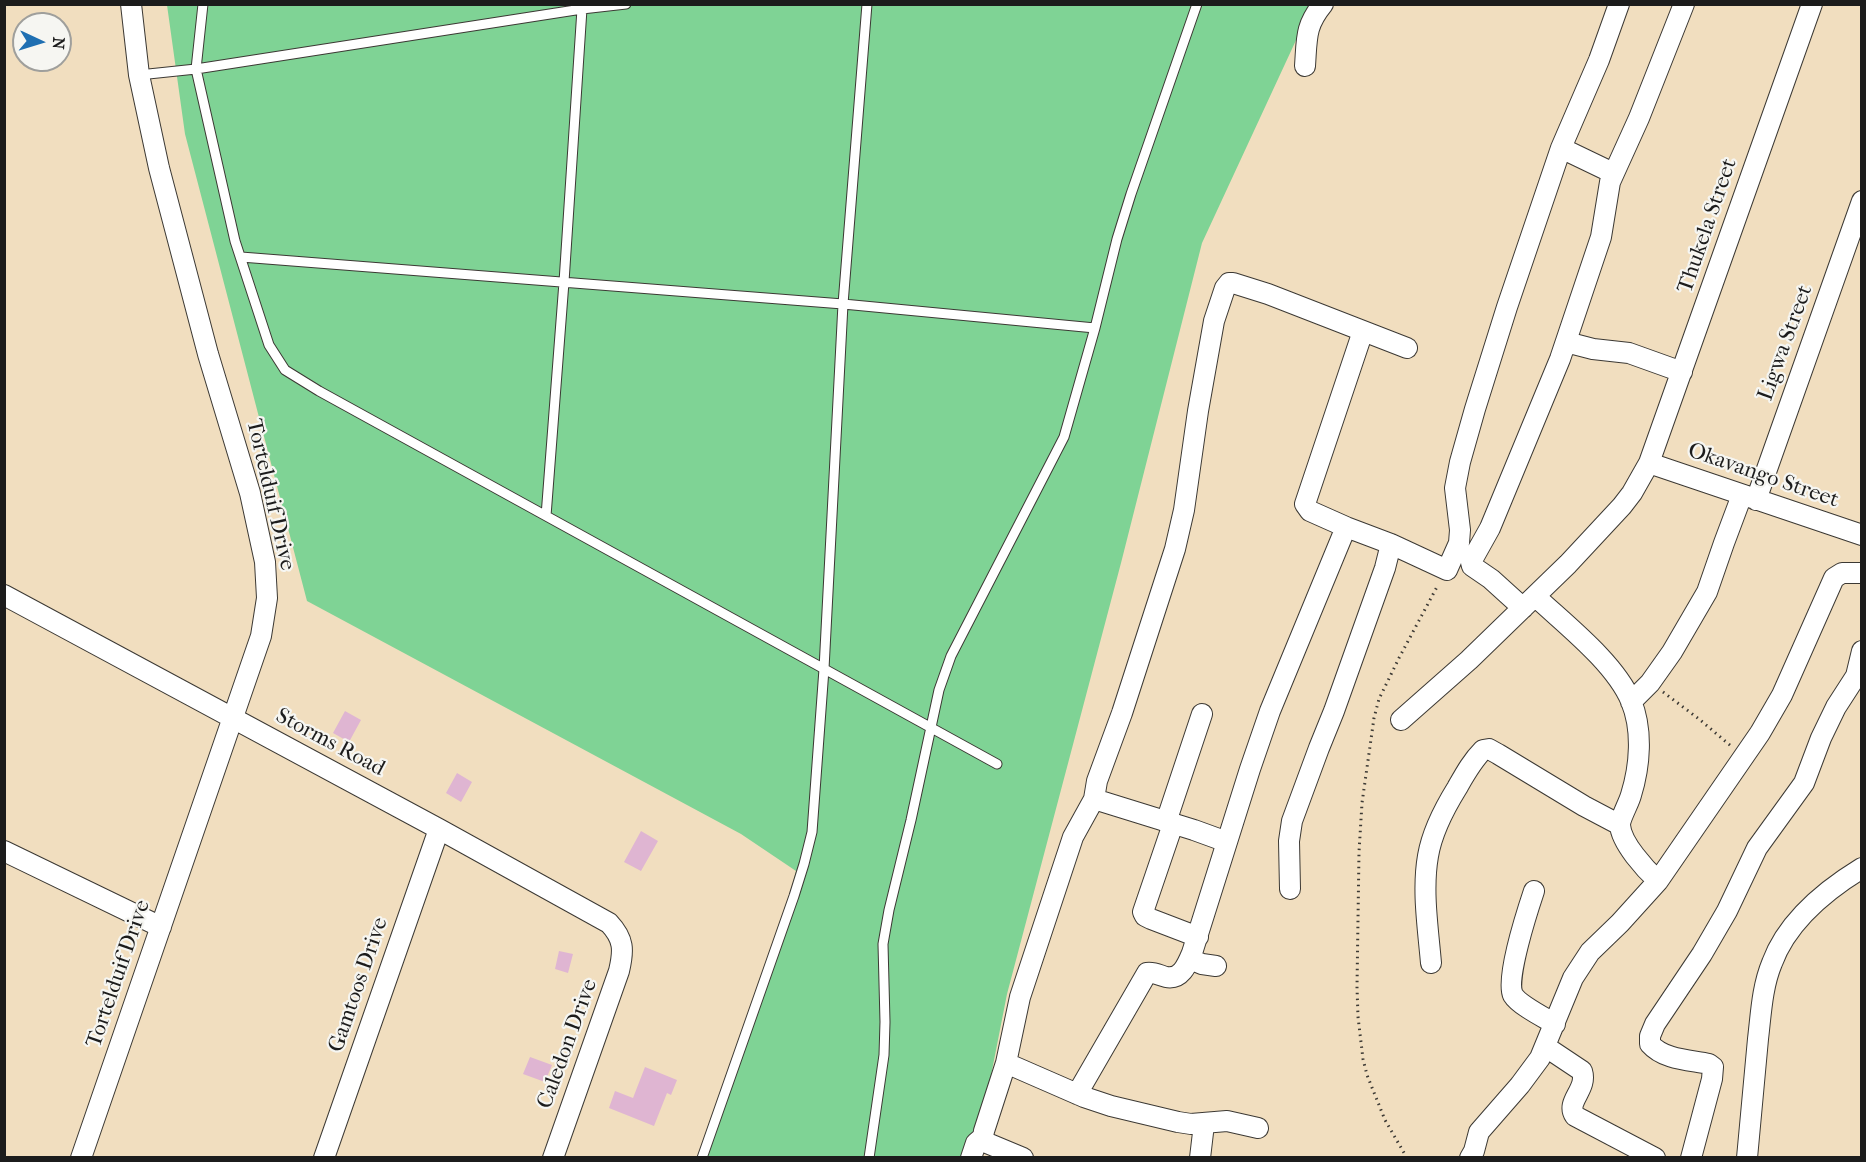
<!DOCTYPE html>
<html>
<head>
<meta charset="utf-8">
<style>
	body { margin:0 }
	#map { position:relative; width:1866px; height:1162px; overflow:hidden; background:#f1debf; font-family:"IM FELL French Canon",serif }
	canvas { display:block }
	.frame { position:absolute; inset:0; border:6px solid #1c1c1c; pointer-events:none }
	.north { position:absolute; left:12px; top:12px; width:60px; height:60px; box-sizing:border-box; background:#f6f6f2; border:2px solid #9f9f9c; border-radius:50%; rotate:94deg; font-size:16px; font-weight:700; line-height:24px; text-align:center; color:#1c1c1c }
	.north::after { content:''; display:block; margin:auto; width:21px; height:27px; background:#1f6fb2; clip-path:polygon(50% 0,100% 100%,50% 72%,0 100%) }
</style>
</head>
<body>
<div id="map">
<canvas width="1866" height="1162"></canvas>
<div class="frame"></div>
<div class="north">N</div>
</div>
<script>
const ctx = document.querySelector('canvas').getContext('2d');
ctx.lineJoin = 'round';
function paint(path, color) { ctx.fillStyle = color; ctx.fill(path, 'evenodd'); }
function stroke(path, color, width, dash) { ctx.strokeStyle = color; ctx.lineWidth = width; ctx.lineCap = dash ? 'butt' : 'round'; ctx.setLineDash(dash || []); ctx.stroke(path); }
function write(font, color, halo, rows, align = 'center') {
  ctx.font = font + ' "IM FELL French Canon",serif'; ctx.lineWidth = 4.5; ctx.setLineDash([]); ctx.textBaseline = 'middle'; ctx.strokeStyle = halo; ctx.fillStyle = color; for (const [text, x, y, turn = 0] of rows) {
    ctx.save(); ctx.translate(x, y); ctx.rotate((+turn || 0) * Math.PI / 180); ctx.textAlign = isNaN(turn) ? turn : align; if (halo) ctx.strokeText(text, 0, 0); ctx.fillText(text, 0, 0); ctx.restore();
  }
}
const green = new Path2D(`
	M167,5h1155l-18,18 -102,220 -81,320 -114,431 -32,163h-273l85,-250 9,-36 -55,-37 -434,-233 -122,-467z`);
const building = new Path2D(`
	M345,711l16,9 -12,22 -16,-9z
	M457,773l15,9 -11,20 -15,-9z
	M641,831l17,10 -17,30 -17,-9z
	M559,951l14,3 -5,19 -13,-4z
	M530,1057l22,8 -7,17 -22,-8z
	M645,1067l32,13 -6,15 -4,-2 -13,33 -45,-18 6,-17 18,7z`);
const path = new Path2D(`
	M1663,692l36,27 32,27
	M1407,1158l-22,-38 -18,-45 -4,-16 -5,-42 -1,-30 2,-135 3,-49 12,-85 5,-19 20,-41 39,-73`);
const lane = new Path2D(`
	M203,4l-7,65 39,172 34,104 16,25 34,21 678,373
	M139,75l57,-6 386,-60 44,-5
	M241,257l602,47 252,24
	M546,516l18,-234 18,-273
	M702,1158l92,-262 10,-32 8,-32 12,-163 19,-365 24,-300
	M869,1158l15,-103 1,-33 -2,-78 6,-34 22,-90 28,-130 12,-34 113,-219 31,-109 22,-89 14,-45 66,-190`);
const street = new Path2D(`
	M1305,66c2,-28 0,-40 18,-62
	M1561,148l52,25
	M1566,342l27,7 36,4 53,19
	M1649,463l213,72
	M1756,500l106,-299
	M1346,527l45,17 56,26 12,-27 1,-13 -5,-42 5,-26 15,-53 32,-102 54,-159 38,-88 20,-56
	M4,595l435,234 170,94c15,16 15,27 10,48l-66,187
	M1536,597c30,28 79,66 95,104 12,29 9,65 0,94 -2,8 -11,23 -11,30 1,18 26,45 38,56
	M1523,608l-32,-29 -19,-13 -1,-4 19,-34 70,-169 41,-122 9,-55 29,-64 45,-114
	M1631,702l19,-19 22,-31 35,-60 17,-49 18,-48
	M1401,720l68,-60 99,-96 54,-58 10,-13 17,-30 163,-459
	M1094,799l100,31 33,12
	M1166,822l36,-108
	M1173,824l-30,88 2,4 6,3 47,18
	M4,851l157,76
	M1290,889l-1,-48 3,-20 27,-73 15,-37 51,-143 6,-24
	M1534,891c-6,18 -29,88 -21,104 6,10 32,23 42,29
	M1190,959l12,5 14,2
	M1431,963c-3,-35 -9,-73 -3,-107 4,-24 16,-47 29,-68 8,-14 15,-27 26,-38l6,-1 9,5 86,52 36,19
	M1546,1047l36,24c6,19 -17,30 -7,45l80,42
	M1006,1063l78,34 27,9 67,16 13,2 36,-3 31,7
	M1077,1094l70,-121c7,-1 12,2 19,4 15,3 21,-12 26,-24l58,-184 20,-58 76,-184 -36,-16 -5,-7 58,-173
	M81,1158l180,-522 6,-38 -2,-36 -15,-69 -42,-139 -49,-186 -20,-93 -8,-71
	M324,1158l115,-329
	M971,1158l5,-15 7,-6
	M1023,1158l-36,-15 -4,-6 1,-6 22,-68 14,-66 53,-160 21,-38 3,-18 25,-68 53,-164 9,-39 14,-99 16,-90 11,-33 4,-5h4l35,11 139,54
	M1200,1158l4,-34
	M1470,1158l4,-7 5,-19 41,-47 20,-27 33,-80 17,-26 30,-29 38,-42 102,-148 22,-38 52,-117 8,-5h20
	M1691,1158l21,-79 1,-12 -4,-3c-19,-4 -45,-4 -59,-20v-8l5,-12 47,-70 25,-43 30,-63 47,-65 17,-45 15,-31 20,-31 6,-25
	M1747,1158c4,-40 7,-79 11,-119 3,-25 4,-52 14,-76 15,-41 54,-73 90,-95`);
const streetNames = [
	["Thukela Street",1708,226,-71],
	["Ligwa Street",1786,343,-70],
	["Okavango Street",1763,476,19],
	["Tortelduif Drive",270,495,77],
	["Storms Road",330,743,28],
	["Tortelduif Drive",119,974,-71],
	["Gamtoos Drive",359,985,-71],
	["Caledon Drive",568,1044,-70]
];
paint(green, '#7fd395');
paint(building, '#dfb5d2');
stroke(lane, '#3c3934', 11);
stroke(street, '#3c3934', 22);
stroke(path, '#3c3934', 3, [1.5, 4.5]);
stroke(lane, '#fff', 9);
stroke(street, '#fff', 20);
write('22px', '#1c1c1c', '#f6f6f2', streetNames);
</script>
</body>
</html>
